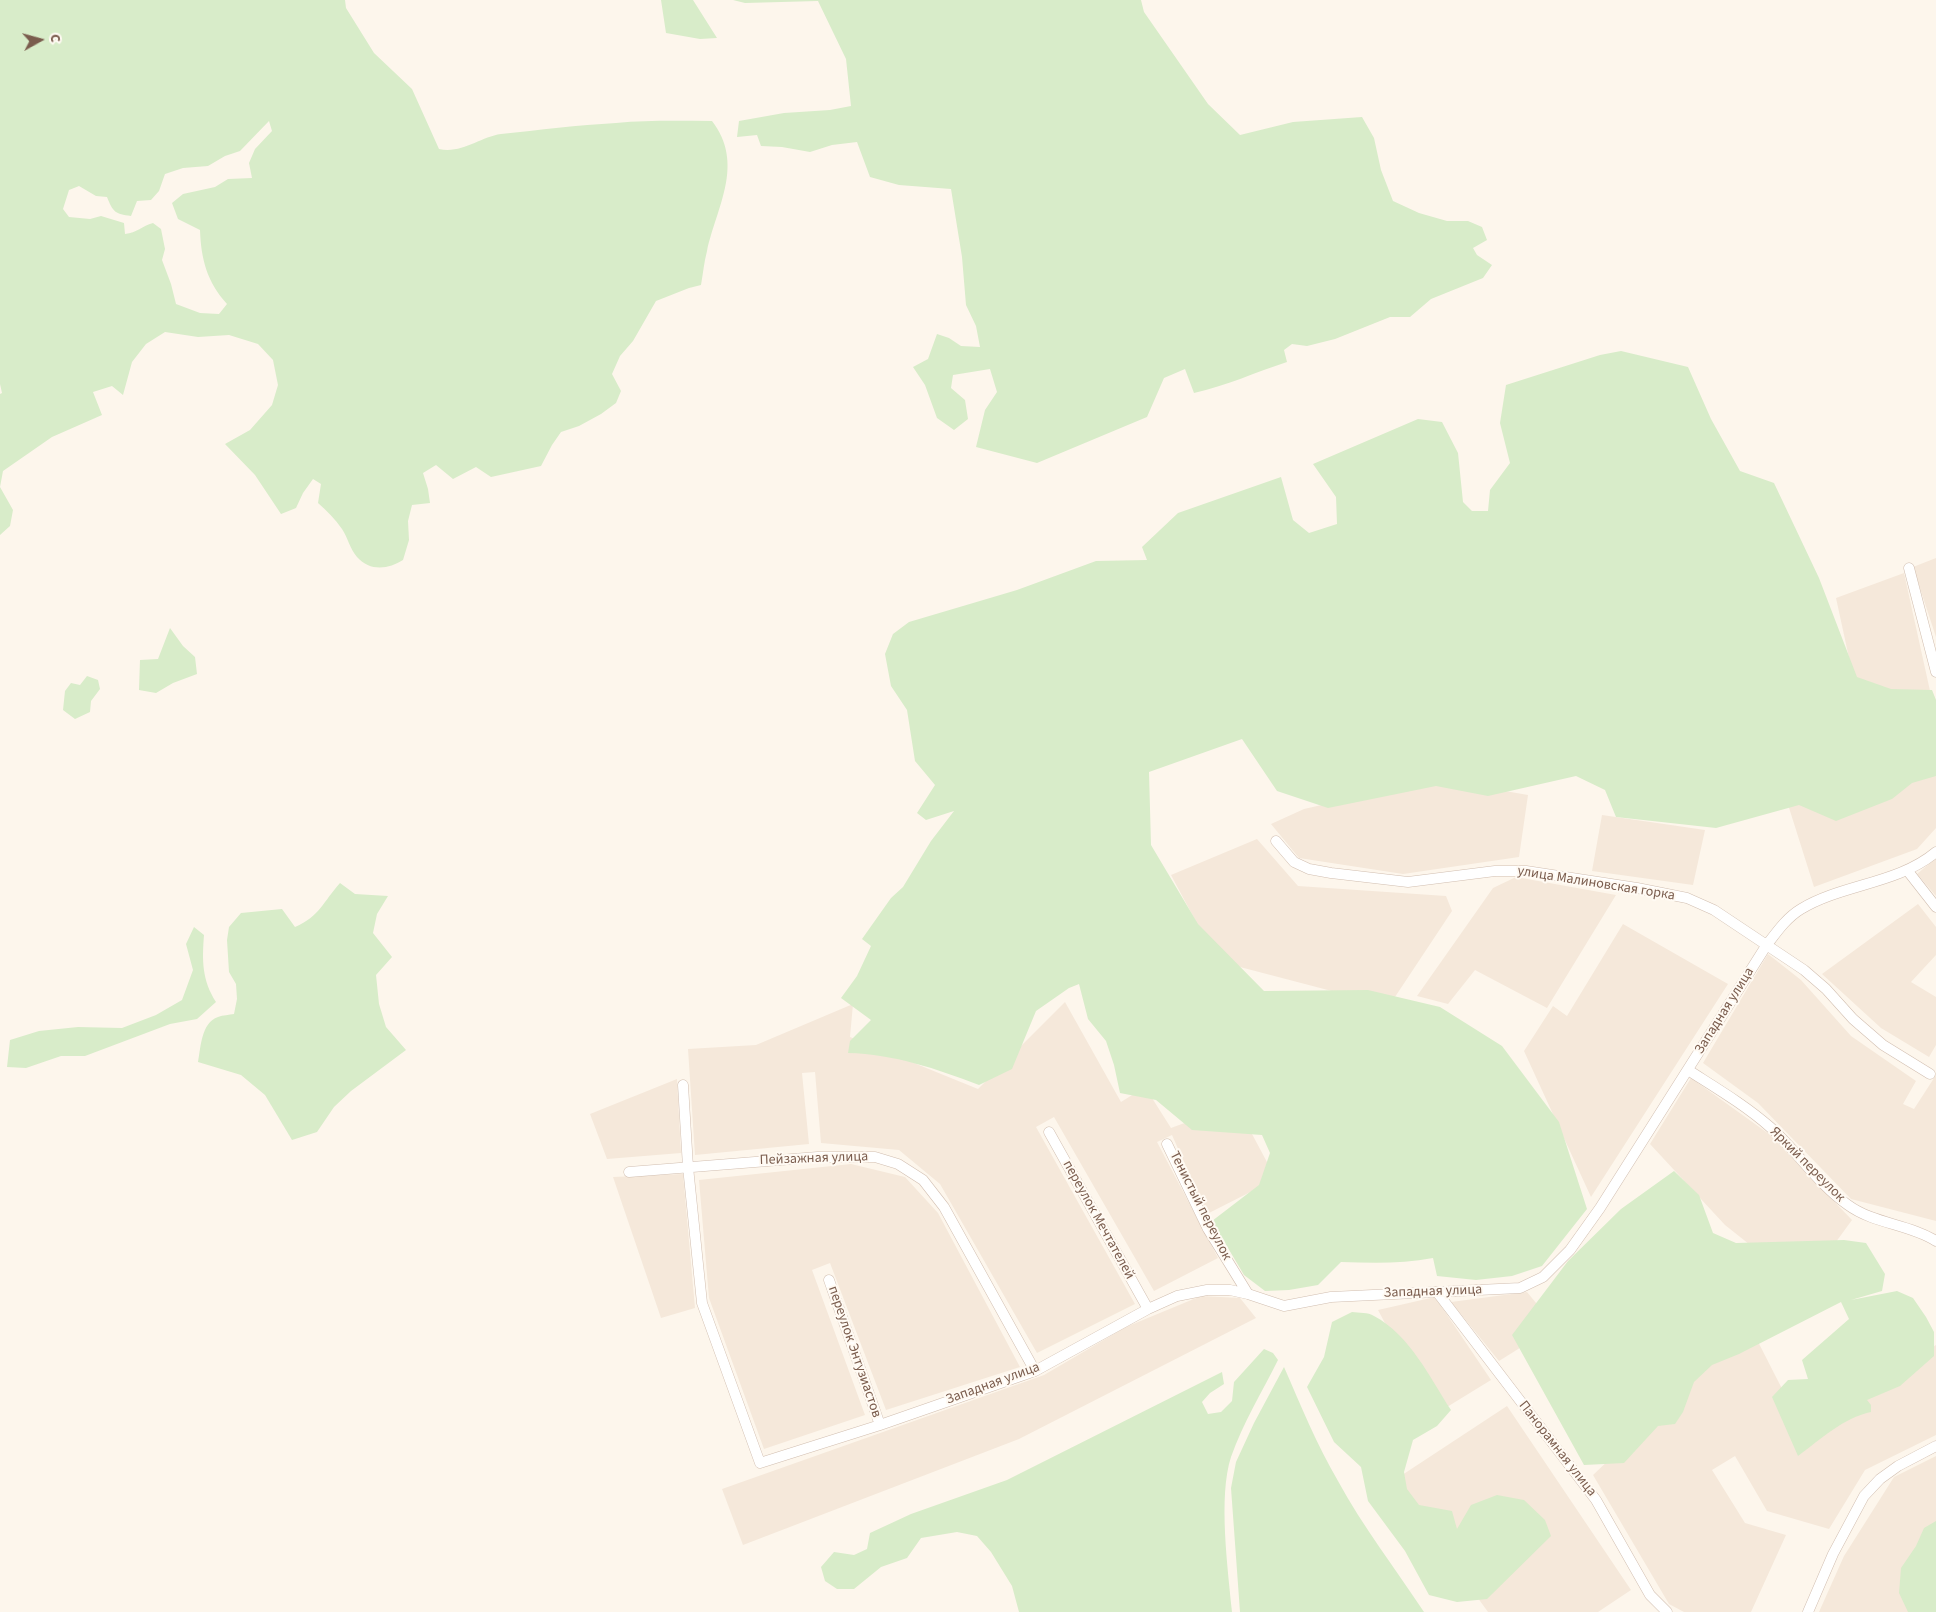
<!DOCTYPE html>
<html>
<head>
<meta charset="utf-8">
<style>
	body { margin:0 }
	#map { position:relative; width:1936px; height:1612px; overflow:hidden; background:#fdf6ec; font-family:"Source Sans 3",sans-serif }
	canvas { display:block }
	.north { position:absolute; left:15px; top:15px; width:50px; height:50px; -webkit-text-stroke:4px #fffaf3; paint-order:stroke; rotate:83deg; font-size:14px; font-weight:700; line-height:20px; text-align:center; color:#7a5c4d }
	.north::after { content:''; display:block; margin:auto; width:18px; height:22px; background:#7a5c4d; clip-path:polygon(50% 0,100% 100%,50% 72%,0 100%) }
</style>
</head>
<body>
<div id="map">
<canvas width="1936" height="1612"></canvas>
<div class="north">С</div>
</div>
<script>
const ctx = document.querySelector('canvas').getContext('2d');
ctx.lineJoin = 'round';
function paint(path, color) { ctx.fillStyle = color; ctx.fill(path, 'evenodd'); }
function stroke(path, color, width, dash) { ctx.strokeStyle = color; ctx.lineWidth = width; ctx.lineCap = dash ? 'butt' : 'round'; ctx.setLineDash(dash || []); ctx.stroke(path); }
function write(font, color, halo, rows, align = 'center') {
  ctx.font = font + ' "Source Sans 3",sans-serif'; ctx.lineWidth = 4; ctx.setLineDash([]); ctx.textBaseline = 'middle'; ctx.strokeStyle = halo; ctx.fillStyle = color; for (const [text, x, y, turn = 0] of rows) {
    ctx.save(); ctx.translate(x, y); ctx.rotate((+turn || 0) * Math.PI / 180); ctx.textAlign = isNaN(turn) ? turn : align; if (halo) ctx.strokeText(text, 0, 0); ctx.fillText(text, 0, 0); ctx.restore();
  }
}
const residential = new Path2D(`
	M1936,558v79l-23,-70z
	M1904,573l32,145v110l-19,21 -103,38 -29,-92 89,-22 -38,-175z
	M1436,779l92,16 -9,62 -116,17 -104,-16 -28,-34 33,-15z
	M1602,815l103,15 -12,55 -101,-14z
	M1257,839l41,47 148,10 6,15 -63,95 -172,-45 -46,-86z
	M1936,858v38l-19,-22z
	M1516,877l100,18 -69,113 -72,-38 -27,34 -31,-8 76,-108z
	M1918,904l18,23v28l-25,27 25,15v48l-7,12 -48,-29 -59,-54z
	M1623,924l105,60 -137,213 -67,-146 29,-45 14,10z
	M1768,954l33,26 50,56 65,45 -13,23 11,5 22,-34v146l-85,-22 -93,-96 -55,-40z
	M1065,1002l56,100 24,-15 26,41 65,-24 40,75 -69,35 -35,-79 -15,7 61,116 -64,33 -100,-174 -18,10 99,177 -98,49 -97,-169 -41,-34 -78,-7 -6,-71 -13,1 7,71 -114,11 -7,-106 68,-4 97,-41 -3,33 128,52z
	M1691,1078l78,56 83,86 -49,67 -78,-62 -75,-81z
	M677,1079l4,74 -74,6 -17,-45z
	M851,1164l54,13 33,36 82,154 -134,43 -56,-147 -18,7 53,145 -101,34 -55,-151 -10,-118z
	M683,1174l12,134 -34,10 -48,-141z
	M1527,1292l28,34 -56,35 -48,-59z
	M1201,1296l39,2 16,20 -237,121 -276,106 -21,-56 322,-114 82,-48z
	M1435,1297l56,83 -57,35 -56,-105z
	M1750,1326l52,102 134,-83v90l-71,35 -36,59 -62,-18 -32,-55 -23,14 33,53 41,12 -35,77h-67l-15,-8 -76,-129z
	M1507,1406l124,184 -33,22h-110l-95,-131z
	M1936,1456v101l-6,55h-111l25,-56 50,-79z`);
const green = new Path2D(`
	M0,0h345l1,8 28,45 38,36 27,60c23,5 41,-12 62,-15 38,-4 77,-9 115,-11 32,-3 64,-2 96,-2 33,43 5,85 -5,130 -3,11 -4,23 -6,34l-12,3 -33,13 -23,40 -13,15 -8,18 9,17 -5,12 -15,11 -22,12 -18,6 -9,13 -11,21 -50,11 -15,-10 -23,12 -17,-14 -13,8 5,16 2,14 -18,2 -4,16 1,19 -6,20c-14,9 -33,12 -46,-3 -7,-8 -9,-19 -15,-28 -7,-10 -15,-18 -24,-26l3,-19 -8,-5 -10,14 -7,15 -15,6 -26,-39 -30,-31 25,-14 22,-25 6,-20 -5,-25 -15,-16 -29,-9 -31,2 -33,-5 -19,12 -14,18 -9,33 -11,-9 -19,6 9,23 -50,22 -49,34 -3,16 13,23 -3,16 -10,9v-141l2,-1 -2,-9zM269,121l3,10 -17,18 -6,14 3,15 -24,1 -13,8 -32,7 -11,9 6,16 22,11c1,29 7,52 27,74l-8,10 -19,-1 -24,-9 -5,-20 -9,-24 3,-11 -4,-20 -8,-6c-11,3 -16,10 -28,11l-1,-11 -23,-7 -11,3 -21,-2 -6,-8 6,-19 10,-4 17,10 11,1c6,15 8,17 24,19l6,-15 14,-1 8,-9 6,-17 18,-6 25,-2 17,-10 15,-5z
	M661,0h32l24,38 -17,1 -34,-6z
	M733,0h408l3,12 64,92 32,31 53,-13 69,-5 12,21 7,32 12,31 26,12 28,8h21l14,6 5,13 -14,8 4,7 15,10 -9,13 -52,21 -21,18h-20l-55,22 -28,7 -15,-2 -8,6 3,12c-31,10 -61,24 -93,31l-9,-24 -21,9 -17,39 -110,46 -61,-16 9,-37 12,-18 -7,-23 -37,6 -2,13 14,12 3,19 -14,11 -17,-12 -12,-33 -12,-18 15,-8 9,-25 12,4 12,8 19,1 -4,-21 -10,-21 -4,-48 -11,-68 -52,-4 -29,-8 -13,-35 -25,3 -22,7 -28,-5 -21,-1 -4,-11 -20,2 2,-16 45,-8 46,-3 21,-4 -5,-47 -28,-58 -73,2z
	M1621,351l67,16 23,52 29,52 34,12 45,95 38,99 34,12 41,1 4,10v76l-24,7 -20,16 -56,22 -37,-16 -83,23 -100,-11 -11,-27 -29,-14 -88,20 -52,-10 -108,22 -51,-17 -35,-52 -93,33 2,73 47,79 66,67 104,-1 72,17 62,39 57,76 28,87 -45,57 -30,10 -36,4 -39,-4 -4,-18c-30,6 -61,5 -92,4l-23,23 -29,5 -24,1 -21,-16 -32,-54 47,-36 11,-32 -8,-18 -70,-5 -36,-30 -36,-7 -6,-28 -8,-24 -18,-22 -9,-35 -10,4 -33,23 -24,58 -33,16c-42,-16 -85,-31 -131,-32l2,-12 21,-21 -30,-22 16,-22 14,-30 -9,-7 29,-41 12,-11 28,-46 23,-30 -28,9 -9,-7 18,-28 -20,-24 -8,-51 -16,-24 -6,-32 8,-20 16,-12 108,-32 79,-29 51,-1 -5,-13 36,-34 103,-36 12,43 16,13 28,-9 -1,-27 -23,-33 105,-45 24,3 16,31 5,49 9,9h16l2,-21 20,-27 -10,-40 6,-38 94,-30z
	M170,628l13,18 12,11 2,17 -24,9 -17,10 -17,-3 1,-30 18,-1z
	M87,676l11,4 2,9 -9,12 -1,11 -15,7 -12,-9 2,-19 6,-8 9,2z
	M340,883l15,11 33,2 -11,18 -4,19 19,24 -16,18 3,29 7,23 20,23 -55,41 -17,16 -17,25 -25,8 -27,-45 -24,-20 -43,-13c3,-15 3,-39 20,-45 5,-2 11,-2 16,-3l3,-15 -1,-15 -7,-12 -2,-32 2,-13 12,-14 41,-4 13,18c25,-11 28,-25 45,-44z
	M194,927l10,8c-2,26 -2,45 12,67l-19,17 -27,5 -85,32h-24l-35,12 -19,-1 3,-27 29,-9 39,-4 44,1 34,-13 26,-15 11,-30 -7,-26z
	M1674,1171l25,24 14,38 23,10 108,-3 22,3 19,31 -3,17 -31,9 46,-9 16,7 13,19 8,15v24l-34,30 -33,14 4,5v7c-28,6 -50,27 -73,44l-26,-59 16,-17 20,-1 -6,-19 47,-41 -8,-17 -102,52 -27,11 -18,17 -11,30 -8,12 -17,2 -34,37 -40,2 -72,-130 56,-74 53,-52z
	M1352,1312c7,1 16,0 22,4 36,19 56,62 77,94l-14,16 -24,14 -9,32 3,17 12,16 33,6 5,18 14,-24 26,-10 27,5 21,20 6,16 -64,63 -30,3 -28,-7 -24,-44 -37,-50 -7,-34 -27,-25 -27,-55 17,-30 8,-35z
	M1264,1349l9,4 5,7c-16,32 -35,63 -47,97 -13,40 -3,112 1,155h-213l-7,-26 -21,-34 -14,-16 -20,-4 -36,6 -14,20 -26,9 -27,22h-17l-12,-8 -4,-14 13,-15 20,3 13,-6 3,-16 41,-19 96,-34 215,-108 2,12 -14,9 -8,9 6,12 13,-2 11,-11 2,-19z
	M1284,1367c17,39 33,78 54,114 25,46 57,87 86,131h-184l-9,-124 5,-26 18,-39z
	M1936,1521v91h-28l-9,-19 2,-25 15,-22 8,-18z`);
const street = new Path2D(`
	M1909,568l27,104
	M1276,841l18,21 15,7 22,4 77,9 87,-11h31l111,17 50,10 27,12 90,60 22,19 27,30 30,26 47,29
	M1907,870l29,37
	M1688,1070c28,18 57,35 82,57 27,24 48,57 78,78 26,19 61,19 88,36
	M683,1085l5,82 14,136 58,160 120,-38 155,-54 113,-62 29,-13 30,-6h23l18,4 36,12 47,-9 189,-9 23,-11 27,-27 30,-42 166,-262c10,-13 20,-28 35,-37 41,-25 97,-25 135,-57
	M1049,1132l99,177
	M1167,1144l41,85 40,65
	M629,1172l189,-15h57l23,7 25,16 21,27 91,164
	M829,1280l51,145
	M1437,1292l159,208 54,95 17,17
	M1808,1612l25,-58 31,-58 16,-17 18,-13 38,-20`);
const streetNames = [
	["улица Малиновская горка",1596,884,9],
	["Западная улица",1725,1011,-58],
	["Пейзажная улица",814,1159,-2],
	["Яркий переулок",1807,1165,45],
	["Тенистый переулок",1200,1206,63],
	["переулок Мечтателей",1098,1220,61],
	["Западная улица",1433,1292,-2],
	["переулок Энтузиастов",854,1352,71],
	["Западная улица",993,1384,-20],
	["Панорамная улица",1557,1449,52]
];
paint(residential, '#f5e8da');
paint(green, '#d8ecc9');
stroke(street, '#d1beb0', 11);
stroke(street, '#fff', 10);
write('14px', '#7a5c4d', '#fffaf3', streetNames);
</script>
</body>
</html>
